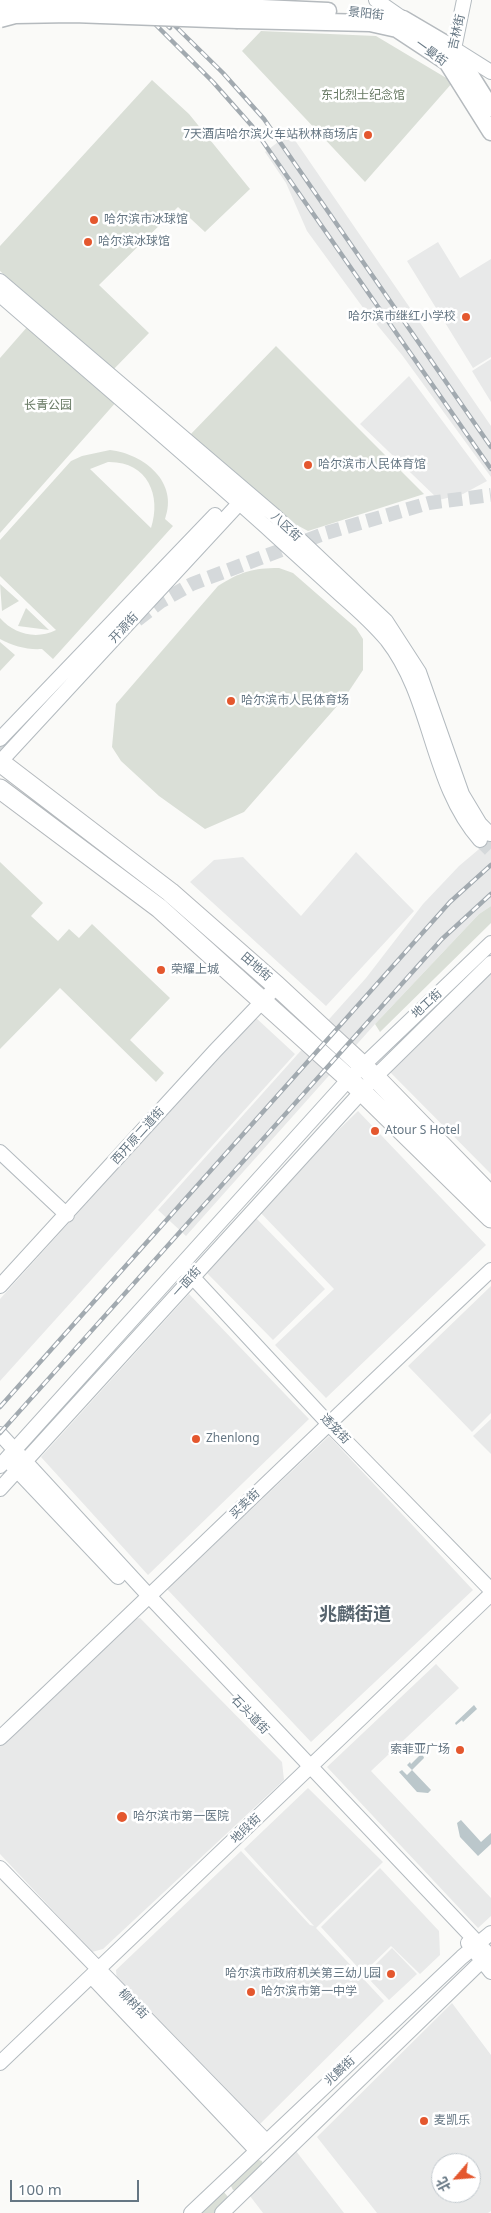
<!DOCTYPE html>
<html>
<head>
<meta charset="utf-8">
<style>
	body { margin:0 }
	#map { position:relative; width:491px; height:2213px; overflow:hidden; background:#fafaf8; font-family:"Noto Sans","Noto Sans SC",sans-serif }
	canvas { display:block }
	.north { position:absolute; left:431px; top:2153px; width:50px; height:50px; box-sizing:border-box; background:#fff; border:1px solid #c1c8cd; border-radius:50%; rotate:243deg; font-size:14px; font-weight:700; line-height:20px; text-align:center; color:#657683 }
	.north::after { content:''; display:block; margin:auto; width:18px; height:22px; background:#e4572e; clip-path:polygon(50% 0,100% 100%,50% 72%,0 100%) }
	.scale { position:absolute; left:10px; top:2180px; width:129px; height:22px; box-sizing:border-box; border:2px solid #657683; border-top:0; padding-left:6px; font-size:15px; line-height:18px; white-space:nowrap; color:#657683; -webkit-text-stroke:4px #fff; paint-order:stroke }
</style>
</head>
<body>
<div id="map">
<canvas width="491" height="2213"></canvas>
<div class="north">北</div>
<div class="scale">100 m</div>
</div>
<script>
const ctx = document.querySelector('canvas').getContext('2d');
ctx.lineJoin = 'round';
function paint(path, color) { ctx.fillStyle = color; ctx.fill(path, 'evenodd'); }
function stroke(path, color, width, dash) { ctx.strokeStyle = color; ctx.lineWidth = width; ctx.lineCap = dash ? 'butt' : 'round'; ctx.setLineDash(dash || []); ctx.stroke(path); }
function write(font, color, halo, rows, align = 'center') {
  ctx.font = font + ' "Noto Sans","Noto Sans SC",sans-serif'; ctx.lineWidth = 5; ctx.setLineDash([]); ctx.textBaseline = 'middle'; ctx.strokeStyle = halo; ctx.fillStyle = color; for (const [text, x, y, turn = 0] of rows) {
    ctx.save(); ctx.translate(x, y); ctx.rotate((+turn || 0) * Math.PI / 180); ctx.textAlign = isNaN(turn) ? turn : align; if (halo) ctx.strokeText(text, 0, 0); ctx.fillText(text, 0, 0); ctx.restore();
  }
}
const built = new Path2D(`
	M290,133l201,293v51l-89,-122 -38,-46 -57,-78 -21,-48 -21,-31z
	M438,242l22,36 31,-19v98l-18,11 -66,-107z
	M491,359v43l-19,-31z
	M409,376l78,105 -24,13 -24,6 -79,-76z
	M491,839v67l-12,8 -104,110 -189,212 -28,-26 208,-232 57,-74 36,-38z
	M356,852l58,59 -88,95 -136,-124 24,-22 29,-3 58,59z
	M491,969v205l-102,-103z
	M255,1017l40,37 -295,327v-82z
	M358,1111l128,134 -160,153 -51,-53 59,-56 -77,-80z
	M256,1218l69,71 -52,51 -70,-71z
	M491,1286v127l-19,19 -64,-66z
	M189,1294l120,125 -161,156 -107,-118z
	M491,1419v35l-18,-18z
	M329,1436l144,154 -162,152 -144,-153z
	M140,1618l142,144 2,18 -181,169 -11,3 -92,-98v-113l130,-122z
	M436,1664l23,24 -88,83 120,127v18l-13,12 -151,-161z
	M308,1788l75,74 -67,66 68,73 -124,123h-6l-137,-142 -1,-12 125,-119 69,74 4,1 -70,-77z
	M380,1868l59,63 1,24 -20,19 -29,-28 -28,27 -42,-46z
	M392,1948l25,26 -28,26 -24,-25z
	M452,2003l39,52v156l-3,2h-111l-60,-76zM441,2163h30v30h-30z
	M296,2151l48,62h-81l-13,-17z`);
const green = new Path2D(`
	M261,31l115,5 77,46 -88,100 -123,-131z
	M152,80l37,34 61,75 -45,43 -27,-25 -79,78 50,48 -37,38 -112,-100v-25z
	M28,326l89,75 -117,132v-175z
	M276,346l148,148 -116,37 -28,-15 -91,-80z
	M110,450c34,4 69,32 55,69l8,7 -120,133 -11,-10c-15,1 -29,-3 -42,-10v-21c14,16 36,22 56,12l-56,-54v-36l71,-79 11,-5zM108,462c39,-1 54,33 43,66l-61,-59z
	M279,568l14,5 63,55 7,11v31l-18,27 -101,115 -39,17 -46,-33 -38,-35 -9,-14 4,-43 102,-118c22,-14 35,-18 61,-18z
	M0,584l19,17 -17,10z
	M26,608l23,22 -31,-4z
	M0,642l15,13 -15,16z
	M0,862l43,41 -12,13 27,25 11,-12 10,9 13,-14 78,74 -40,42 34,33 -8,9 -96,-94 -60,61z
	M491,906v17l-111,109 -5,-8 104,-110z
	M256,2159l6,2 1,4 -24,26 -6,-1 -3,-6z
	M223,2191l6,7 -12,15h-20z`);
const water = new Path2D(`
	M474,1705l3,4 -14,13 -1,-2 -6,5 -1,-2z
	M422,1753l2,5 -12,12 19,20 -3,3 -11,-1 -18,-20 3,-2 5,5 5,-5 -5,-5 3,-3 1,2z
	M461,1820l20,22 10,-9v11l-13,12 -18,-19 -3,-14z`);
const secondaryTunnel = new Path2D(`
	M137,620l23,-18 32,-18 134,-51 103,-30 62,-8
	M0,750l60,-64
	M480,840l11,11`);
const secondary = new Path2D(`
	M376,0l26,18
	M456,50l35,22
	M450,57l4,-8 10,-49
	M0,281l274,234 112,106 33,51 43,122 18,30 10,10
	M0,295c91,79 184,158 274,239 22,20 44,40 67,61 16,14 32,28 46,45 46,59 43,143 93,200
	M0,739l215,-224
	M0,762l246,-266
	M0,1152l67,63
	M186,1270l142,153 163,167
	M0,1286l215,-235 62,-65
	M0,1434l150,163 341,360
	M11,1464l107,113
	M0,1466l349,-387 142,-136
	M0,1489l375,-412 116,-114
	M0,1738c164,-155 326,-313 491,-468
	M0,1868l266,273
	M468,1943l23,29
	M92,1977l164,173
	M0,2063l491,-469
	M191,2213l271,-256 29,-24
	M222,2213l265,-257`);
const primary = new Path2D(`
	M240,7l88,4
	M380,15l23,4 51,30 37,59
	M238,20l132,3 27,6 50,33 44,70`);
const highway = new Path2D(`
	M0,762l170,130 107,94 98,91 116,119
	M0,789l159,119 190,171 142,139`);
const rail = new Path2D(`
	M131,0l82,82 39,44 239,343
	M142,0l28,28
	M160,0l21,21
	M167,18l56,55 41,46 227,328
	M0,1407l450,-505 41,-37
	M0,1433l442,-494 49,-45`);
const primaryBridge = new Path2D(`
	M0,7l23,-4 70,-1 147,5
	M0,19l15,-4 58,-1 165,6`);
const markers = [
	[368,135,5,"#e4572e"],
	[94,220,5,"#e4572e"],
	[88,242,5,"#e4572e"],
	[466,317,5,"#e4572e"],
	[308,465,5,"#e4572e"],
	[231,701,5,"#e4572e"],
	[161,970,5,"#e4572e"],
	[375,1131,5,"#e4572e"],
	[196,1439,5,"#e4572e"],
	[460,1750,5,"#e4572e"],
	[122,1817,6,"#e4572e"],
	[391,1974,5,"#e4572e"],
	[251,1992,5,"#e4572e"],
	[424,2121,5,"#e4572e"]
];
const streetNames = [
	["景阳街",366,14,6],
	["吉林街",457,32,-77],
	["一曼街",431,53,36],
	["八区街",286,527,43],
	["开源街",124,628,-47],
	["田地街",256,967,41],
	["地工街",427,1004,-43],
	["西开原二道街",138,1136,-48],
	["一面街",187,1282,-48],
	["透笼街",335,1429,46],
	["买卖街",245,1504,-44],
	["石头道街",250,1715,46],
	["地段街",246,1829,-44],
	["柳树街",133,2004,46],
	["兆麟街",340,2071,-43]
];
const parkNames = [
	["东北烈士纪念馆",363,96],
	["长青公园",48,406]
];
const poiNames = [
	["7天酒店哈尔滨火车站秋林商场店",358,135,"right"],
	["哈尔滨市冰球馆",104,220],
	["哈尔滨冰球馆",98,242],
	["哈尔滨市继红小学校",456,317,"right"],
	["哈尔滨市人民体育馆",318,465],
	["哈尔滨市人民体育场",241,701],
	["荣耀上城",171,970],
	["Atour S Hotel",385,1131],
	["Zhenlong",206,1439],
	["索菲亚广场",450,1750,"right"],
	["哈尔滨市第一医院",133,1817],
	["哈尔滨市政府机关第三幼儿园",381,1974,"right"],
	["哈尔滨市第一中学",261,1992],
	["麦凯乐",434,2121]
];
const districtNames = [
	["兆麟街道",355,1615]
];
paint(built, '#e8e9e9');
paint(green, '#dadfd7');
paint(water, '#bbc7cb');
stroke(secondaryTunnel, '#d5d9db', 14, [14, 7]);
stroke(secondary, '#b3babf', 16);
stroke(primary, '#b5babe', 19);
stroke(highway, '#b4b9bd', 21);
stroke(secondary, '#fff', 14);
stroke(primary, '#fff', 16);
stroke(highway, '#fff', 19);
stroke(rail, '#a2aab0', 4.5);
stroke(rail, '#fff', 2.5, [8]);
stroke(primaryBridge, '#b5babe', 19, []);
stroke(primaryBridge, '#fff', 16);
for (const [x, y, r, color] of markers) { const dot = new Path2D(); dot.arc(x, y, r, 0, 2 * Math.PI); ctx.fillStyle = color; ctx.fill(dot); stroke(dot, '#fff', 2); }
write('12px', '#657683', '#fff', streetNames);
write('12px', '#687a64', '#fff', parkNames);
write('12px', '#657683', '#fff', poiNames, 'left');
write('bold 18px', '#57646e', '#fff', districtNames);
</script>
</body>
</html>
